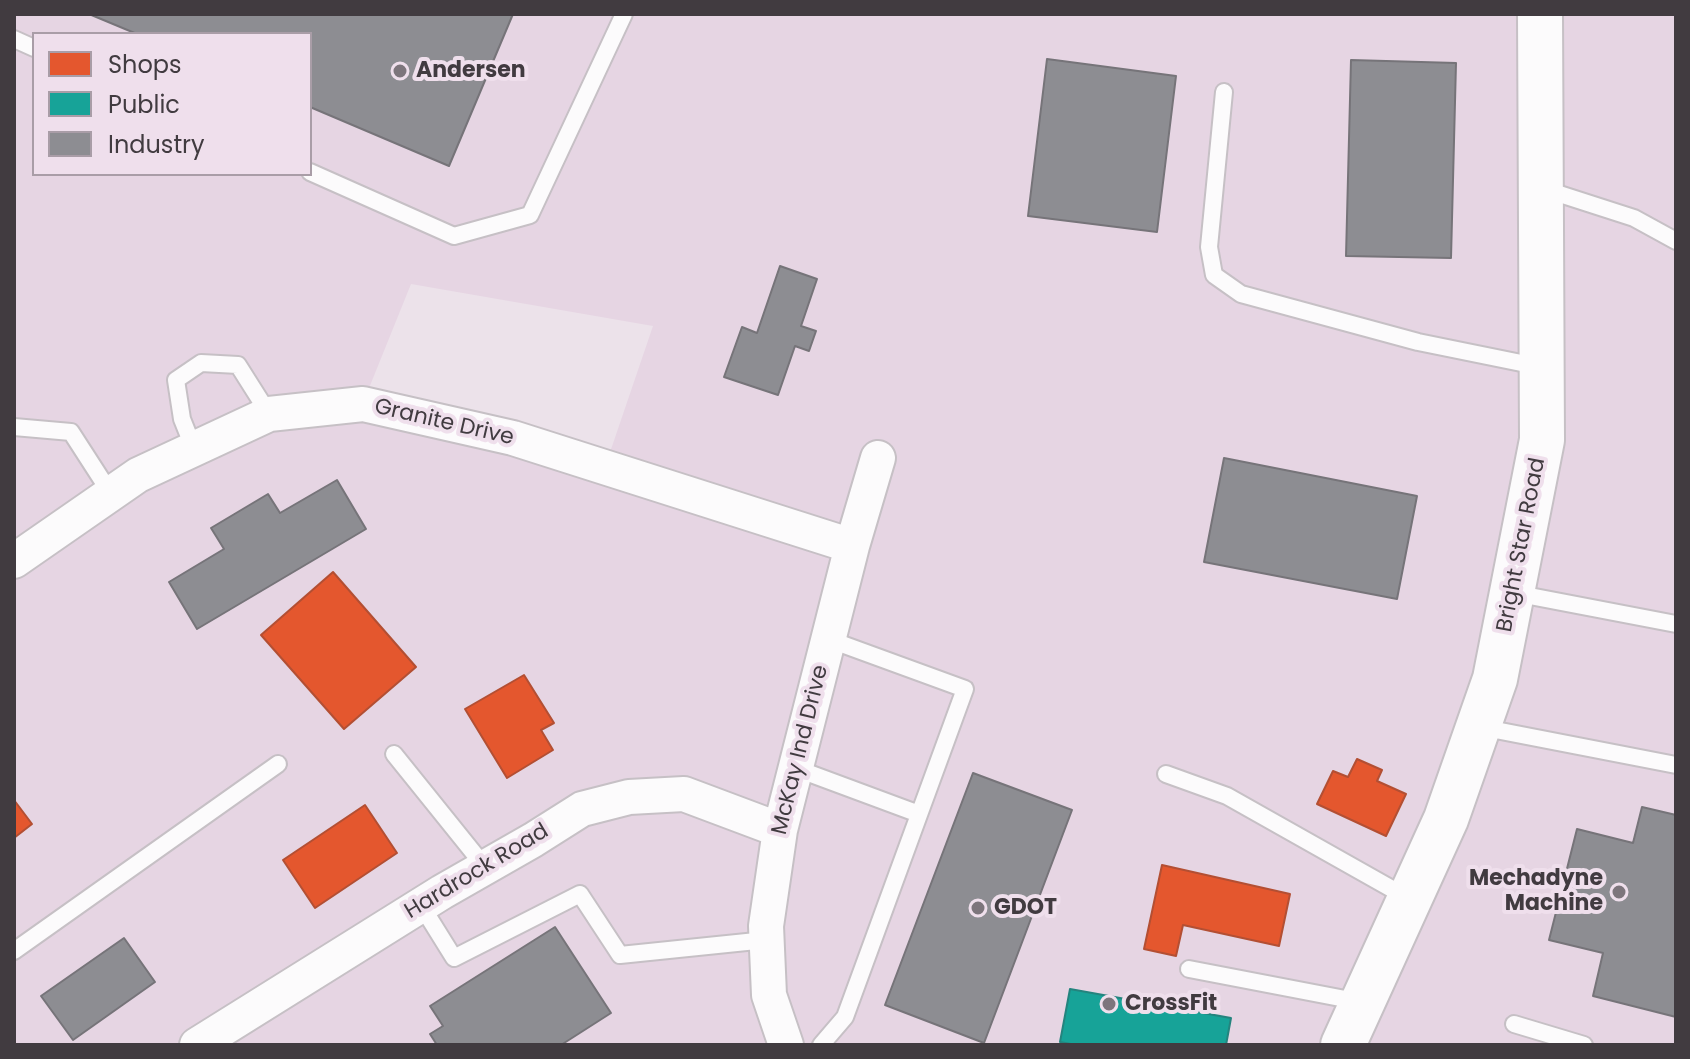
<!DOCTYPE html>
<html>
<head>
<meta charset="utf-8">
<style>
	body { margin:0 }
	#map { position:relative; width:1690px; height:1059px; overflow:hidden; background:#ece2ea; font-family:Poppins,sans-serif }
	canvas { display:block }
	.frame { position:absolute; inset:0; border:16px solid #413b40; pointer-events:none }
	.legend { position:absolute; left:32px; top:32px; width:280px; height:144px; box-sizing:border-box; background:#efdfec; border:2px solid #a99da7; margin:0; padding:10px 14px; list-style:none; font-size:24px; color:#413b40 }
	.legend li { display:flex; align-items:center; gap:16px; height:40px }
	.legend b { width:40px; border:2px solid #a99da7 }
</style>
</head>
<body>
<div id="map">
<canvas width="1690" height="1059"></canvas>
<div class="frame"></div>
<ul class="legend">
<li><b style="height:22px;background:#e4572e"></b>Shops</li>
<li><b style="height:22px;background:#17a398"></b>Public</li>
<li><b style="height:22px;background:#8d8d92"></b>Industry</li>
</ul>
</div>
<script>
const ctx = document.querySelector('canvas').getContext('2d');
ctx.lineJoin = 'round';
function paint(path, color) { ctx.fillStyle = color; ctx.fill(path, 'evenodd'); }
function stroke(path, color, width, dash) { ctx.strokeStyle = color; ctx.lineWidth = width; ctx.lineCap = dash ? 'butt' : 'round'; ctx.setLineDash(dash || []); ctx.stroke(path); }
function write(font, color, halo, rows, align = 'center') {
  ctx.font = font + ' Poppins,sans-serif'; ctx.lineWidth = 8; ctx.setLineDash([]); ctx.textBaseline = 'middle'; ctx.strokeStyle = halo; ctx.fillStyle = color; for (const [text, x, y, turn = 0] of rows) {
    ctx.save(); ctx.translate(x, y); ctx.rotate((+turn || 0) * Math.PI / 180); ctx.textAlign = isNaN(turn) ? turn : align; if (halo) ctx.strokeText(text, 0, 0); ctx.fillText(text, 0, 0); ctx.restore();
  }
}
const built = new Path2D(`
	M14,14h1662v1031h-1662zM34,34h276v140h-276zM411,284l242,42 -48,141 -242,-64z`);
const shops = new Path2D(`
	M333,572l83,95 -72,62 -83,-94z
	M524,675l30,48 -13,7 12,20 -46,28 -42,-69z
	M1357,759l25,11 -5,11 29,13 -20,42 -69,-32 16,-33 15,6z
	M14,800l18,24 -18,14z
	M365,805l32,48 -82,55 -32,-48z
	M1162,865l128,29 -11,52 -96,-21 -7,31 -32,-7z`);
const public = new Path2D(`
	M1070,989l161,29 -5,27h-150l-16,-3z`);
const industry = new Path2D(`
	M89,14h424l-64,152 -139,-59v-73h-173z
	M1047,59l129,17 -19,156 -129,-16z
	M1351,60l105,3 -5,195 -105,-2z
	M780,266l37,13 -16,47 15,5 -7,20 -14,-5 -17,49 -54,-18 18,-50 15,6z
	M1224,458l193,38 -20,103 -193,-37z
	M337,480l29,49 -169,100 -28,-47 55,-33 -13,-21 57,-34 12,19z
	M973,773l99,37 -88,233 -99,-38z
	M1642,807l34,8v202l-83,-21 10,-43 -54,-13 28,-111 56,14z
	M555,927l56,86 -50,32h-124l-7,-11 13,-8 -13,-20z
	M124,938l31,44 -82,58 -32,-44z`);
const lane = new Path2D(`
	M14,39l20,9
	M1224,92l-15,155 5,28 27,19 177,48 123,25
	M310,172l144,64 76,-21 94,-201
	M1544,189l90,29 42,23
	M14,427l57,5 40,62
	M194,449l-12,-30 -6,-39 25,-17 37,2 31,49
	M1514,593l162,31
	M1480,727l196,38
	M394,754l91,113
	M795,768l124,46
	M1166,774l61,22 181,102
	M421,905l33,53 126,-64 40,61 146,-15
	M14,951l264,-187
	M1189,969l172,33
	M1514,1024l70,21
	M821,1045l24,-28 120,-328 -137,-50`);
const street = new Path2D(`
	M14,561l124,-86 131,-61 94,-10 150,34 339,108
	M197,1045l245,-153 91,-52 49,-31 47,-12 55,-3 96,36
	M786,1045l-17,-50 -3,-69 14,-96 72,-284 26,-88`);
const secondary = new Path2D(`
	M1343,1045l103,-226 49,-140 47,-239 -2,-426`);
const markers = [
	[400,71,8,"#7d757c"],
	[1619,892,8,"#7d757c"],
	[978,908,8,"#7d757c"],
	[1109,1004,8,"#7d757c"]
];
const poiNames = [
	["Andersen",416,71],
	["Mechadyne",1603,879,"right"],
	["Machine",1603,904,"right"],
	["GDOT",994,908],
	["CrossFit",1125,1004]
];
const streetNames = [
	["Granite Drive",444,423,13],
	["Bright Star Road",1522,545,-79],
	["McKay Ind Drive",801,750,-76],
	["Hardrock Road",477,872,-31]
];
paint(built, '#e6d5e3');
paint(shops, '#e4572e');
stroke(shops, '#b34f33', 2);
paint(public, '#17a398');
stroke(public, '#24847e', 2);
paint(industry, '#8d8d92');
stroke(industry, '#767479', 2);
stroke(lane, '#c6c0c5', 20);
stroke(street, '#c6c0c5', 38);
stroke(secondary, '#c6c0c5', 48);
stroke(lane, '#fcfbfc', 16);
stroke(street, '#fcfbfc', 34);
stroke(secondary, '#fcfbfc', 44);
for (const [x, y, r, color] of markers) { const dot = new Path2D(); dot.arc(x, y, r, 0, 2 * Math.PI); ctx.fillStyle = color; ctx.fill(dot); stroke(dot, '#efdfec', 3); }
write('bold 22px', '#413b40', '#efdfec', poiNames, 'left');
write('22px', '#413b40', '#efdfec', streetNames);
</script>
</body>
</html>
